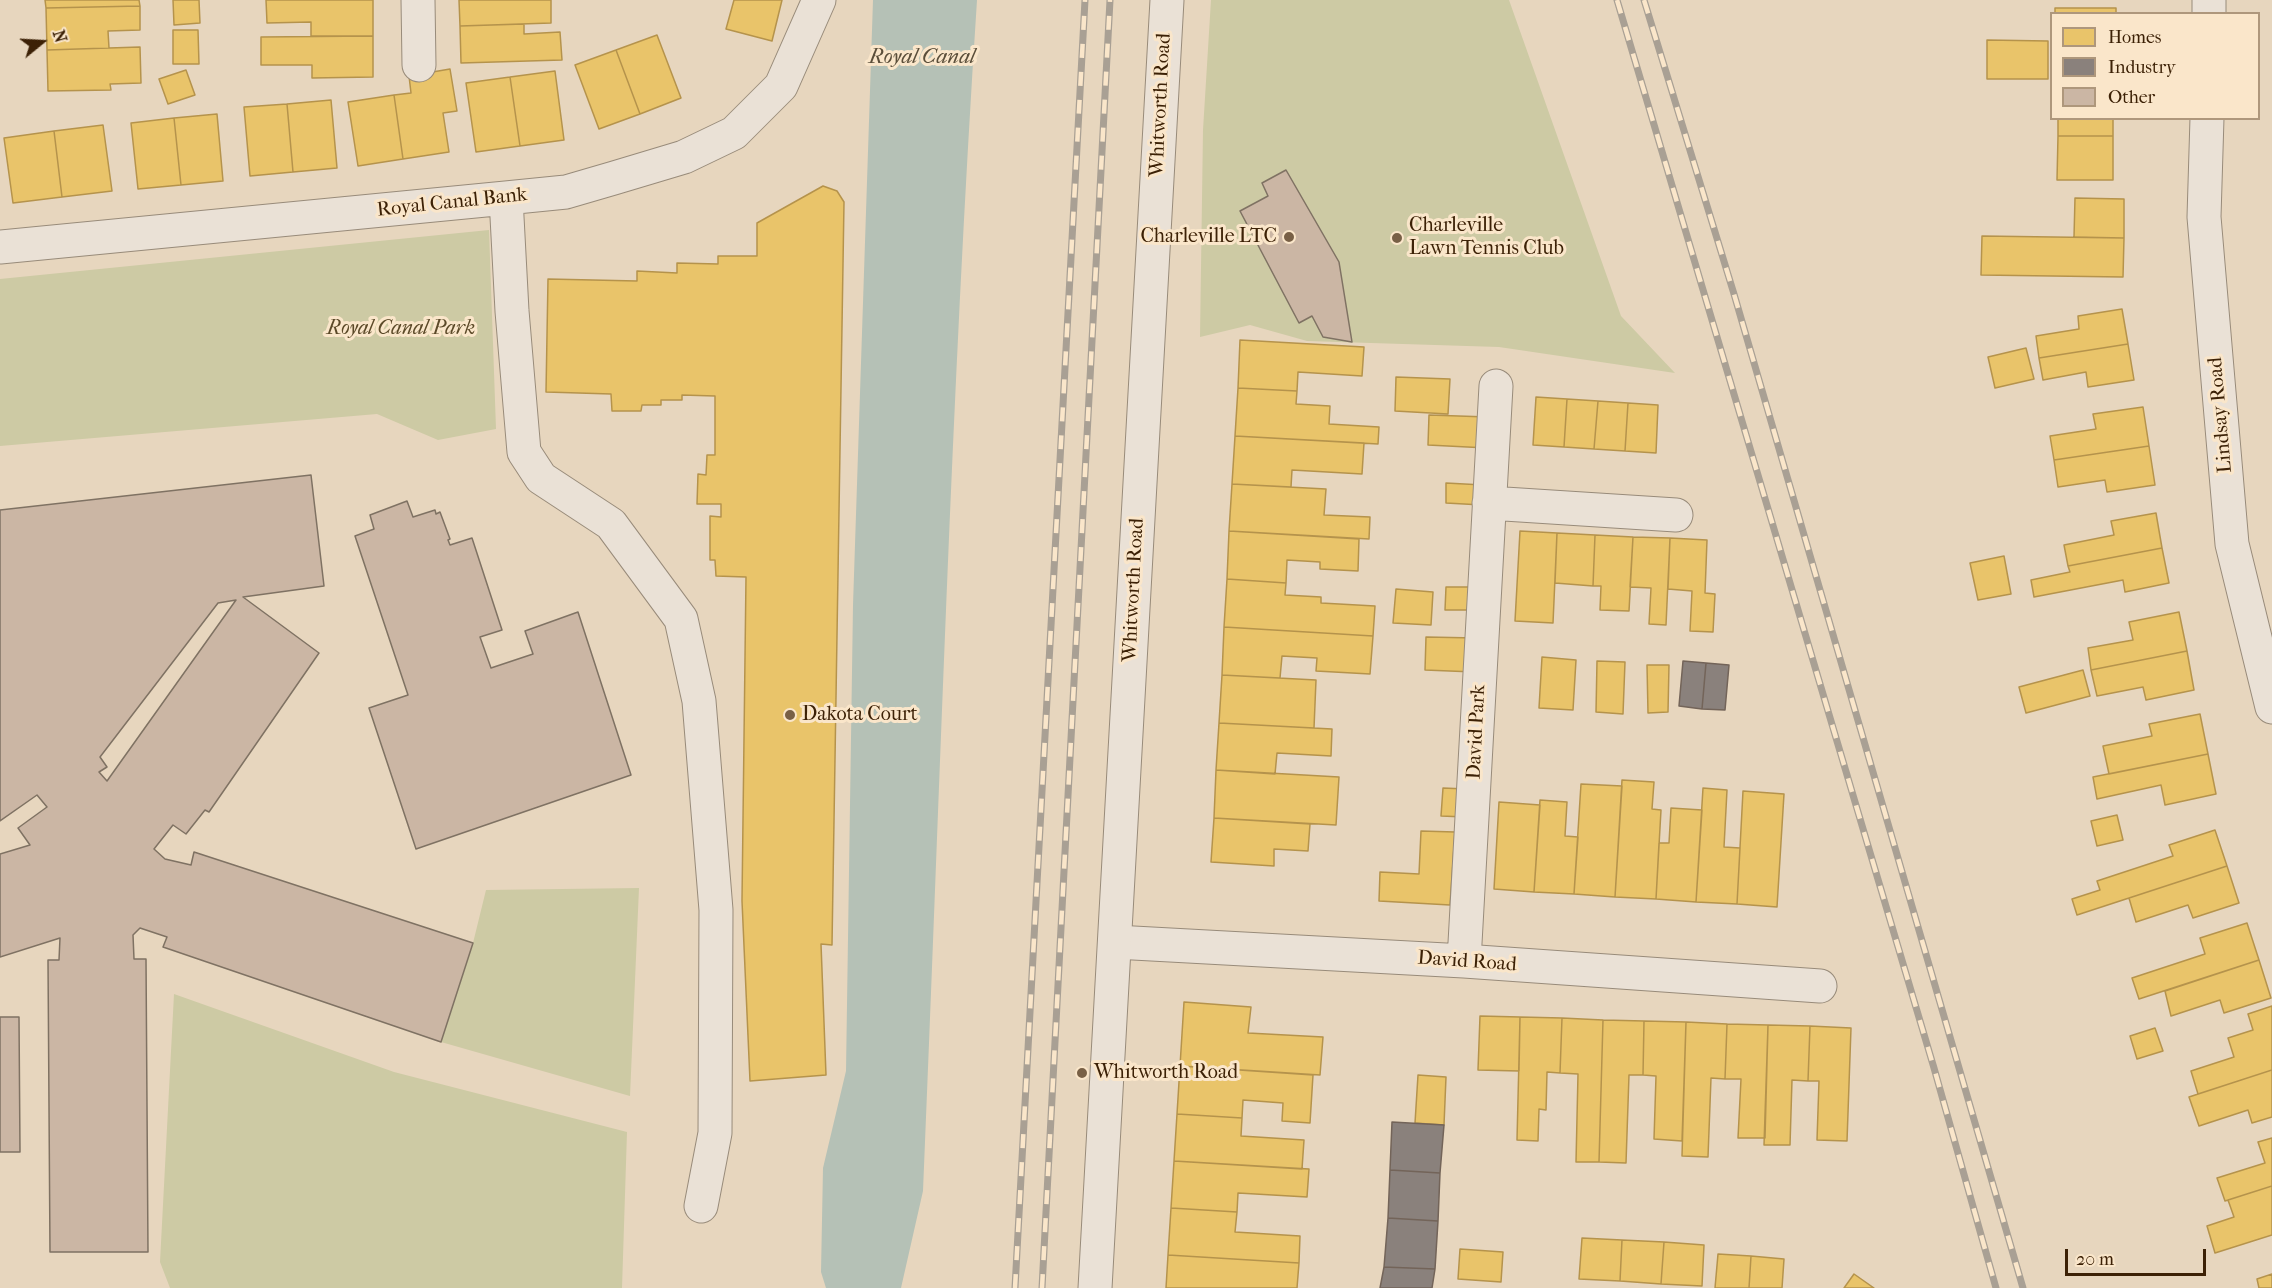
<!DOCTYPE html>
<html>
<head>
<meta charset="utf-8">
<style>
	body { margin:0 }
	#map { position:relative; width:2272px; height:1288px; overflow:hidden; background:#e7d6be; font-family:"IM FELL French Canon",serif }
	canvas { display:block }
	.legend { position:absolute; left:2050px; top:12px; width:210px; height:108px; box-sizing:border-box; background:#fae6ca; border:2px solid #ae977c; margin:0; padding:8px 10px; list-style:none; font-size:18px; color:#3c2106 }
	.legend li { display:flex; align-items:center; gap:12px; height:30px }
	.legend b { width:30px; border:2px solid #ae977c }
	.north { position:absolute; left:12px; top:12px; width:60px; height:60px; -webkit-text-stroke:4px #fae6ca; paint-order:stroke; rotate:72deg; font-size:16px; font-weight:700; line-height:24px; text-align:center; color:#3c2106 }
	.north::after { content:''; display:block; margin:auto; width:21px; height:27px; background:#3c2106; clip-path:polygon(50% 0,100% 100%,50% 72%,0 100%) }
	.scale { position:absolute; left:2065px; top:1249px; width:141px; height:27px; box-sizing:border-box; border:3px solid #3c2106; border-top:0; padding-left:8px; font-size:18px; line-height:21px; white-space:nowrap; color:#3c2106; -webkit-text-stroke:4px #fae6ca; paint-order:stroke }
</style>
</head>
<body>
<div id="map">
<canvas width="2272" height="1288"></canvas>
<ul class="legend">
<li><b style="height:16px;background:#e9c46a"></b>Homes</li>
<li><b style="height:16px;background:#8a817c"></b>Industry</li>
<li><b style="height:16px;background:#cbb6a4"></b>Other</li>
</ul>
<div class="north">N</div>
<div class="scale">20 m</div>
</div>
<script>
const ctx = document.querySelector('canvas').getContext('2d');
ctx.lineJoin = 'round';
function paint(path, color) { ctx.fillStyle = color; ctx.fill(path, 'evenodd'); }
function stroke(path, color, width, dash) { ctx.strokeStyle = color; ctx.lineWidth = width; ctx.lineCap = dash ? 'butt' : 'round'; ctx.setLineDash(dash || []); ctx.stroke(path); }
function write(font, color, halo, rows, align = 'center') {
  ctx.font = font + ' "IM FELL French Canon",serif'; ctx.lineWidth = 6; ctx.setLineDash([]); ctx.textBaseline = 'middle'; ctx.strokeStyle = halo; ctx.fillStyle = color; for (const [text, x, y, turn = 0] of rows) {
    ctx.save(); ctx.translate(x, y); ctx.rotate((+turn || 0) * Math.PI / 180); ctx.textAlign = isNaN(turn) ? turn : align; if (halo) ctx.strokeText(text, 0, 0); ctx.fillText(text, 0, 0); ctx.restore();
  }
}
const green = new Path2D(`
	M1211,0h298l112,316 54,57 -176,-26 -192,-6 -57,-16 -50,12 3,-207z
	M489,230l7,199 -58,11 -61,-26 -377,32v-167z
	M639,888l-9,208 -189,-54 32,-99 13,-53z
	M174,994l220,78 233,60 -5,156h-452l-10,-26z`);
const water = new Path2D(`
	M873,0h104c-26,397 -37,794 -54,1191l-22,97h-75l-5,-16 2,-104 23,-97 7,-466z`);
const homes = new Path2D(`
	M45,0h94l1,6 -94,2z
	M173,0h26l1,23 -26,2z
	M266,0h107v36h-62v-14l-44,1z
	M459,0h92v23l-91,3z
	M734,0h48l-10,41 -46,-12z
	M140,6v24l-32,1 1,17 -62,2 -1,-42z
	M2055,8h61v6h-61z
	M524,24v10l36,-2 2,28 -101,3 -1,-37z
	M173,30h25l1,34h-26z
	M657,35l24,63 -41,16 -24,-64z
	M373,36v41l-61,1v-13h-51v-28z
	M1987,40l61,1v38h-61z
	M140,47l1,36 -31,1 1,6 -63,1 -1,-41z
	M616,50l24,64 -41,15 -24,-64z
	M450,69l7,42 -14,2 6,39 -46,7 -9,-64 17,-2 -2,-17z
	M186,70l9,25 -27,9 -9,-25z
	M555,71l9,69 -44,6 -10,-69z
	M510,77l10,69 -44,6 -10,-69z
	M394,95l9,64 -45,7 -10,-64z
	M331,100l6,68 -44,4 -6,-68z
	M287,104l6,68 -43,4 -6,-69z
	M217,114l6,67 -42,4 -7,-67z
	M174,118l7,67 -43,4 -7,-66z
	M2058,118h55v18h-55z
	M103,125l9,66 -50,6 -8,-66z
	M54,131l8,66 -49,6 -9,-65z
	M2058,136h55v44h-56z
	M823,186l14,5 7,11 -12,743 -11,-1 5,131 -76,6 -8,-180 4,-324 -30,-1 -1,-16h-5v-44l11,1v-13h-24l1,-30 8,1 1,-20h8v-59l-33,-1v5h-21v5h-19l-1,6h-29l-1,-17 -65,-2 2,-113 89,2v-10l40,2v-10l41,1v-8h39v-33z
	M2075,198l49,1v39l-50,-1z
	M1982,236l142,2 -1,39 -142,-2z
	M2122,309l6,35 -89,14 -3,-22 43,-7 -1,-13z
	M1240,340l124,7 -2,29 -64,-4 -1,19 -59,-3z
	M2128,344l6,36 -46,7 -2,-15 -43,8 -4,-22z
	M2026,348l8,31 -39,9 -7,-31z
	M1396,377l54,2 -2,35 -53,-3z
	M1238,388l59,3 -1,13 34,2 -1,18 50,3 -1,17 -143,-8z
	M1536,397l31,2 -3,48 -31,-2z
	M1567,399l31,2 -4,48 -30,-2z
	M1598,401l30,2 -3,48 -31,-2z
	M1628,403l30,2 -2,48 -31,-2z
	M2143,407l6,39 -95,14 -4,-24 46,-7 -3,-15z
	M1429,415l59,2 -1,31 -59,-3z
	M1235,436l129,7 -2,31 -70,-4 -1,17 -59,-3z
	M2149,446l6,39 -48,7 -2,-12 -47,7 -4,-27z
	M1446,483l37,2 -1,20 -36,-2z
	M1232,484l94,5 -2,26 46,2 -1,22 -140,-8z
	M2156,513l6,35 -94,18 -4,-21 50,-10 -3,-14z
	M1229,531l130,8 -1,32 -38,-2v-7l-33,-2 -1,23 -59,-4z
	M1520,531l37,2 -4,90 -38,-2z
	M1557,533l38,2 -2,51 -38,-3z
	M1595,535l38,2 -4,74 -29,-1 1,-24h-8z
	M1633,537l37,1 -4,87 -17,-1 2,-36 -21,-1z
	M1670,538l37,2 -2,53 10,1 -2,38 -23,-1 2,-40 -24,-2z
	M2162,548l7,35 -44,9 -2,-12 -89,17 -3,-17 39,-8 -2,-6z
	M2004,556l7,38 -33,6 -8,-37z
	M1227,579l59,4 -1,12 36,2v6l54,3 -2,30 -149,-9z
	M1446,587h30v23h-31z
	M1396,589l37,3 -2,33 -38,-2z
	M2179,612l8,39 -96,19 -3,-22 45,-8 -4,-18z
	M1224,627l149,9 -3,38 -54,-3 1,-13 -35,-2 -2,22 -58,-3z
	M1426,637l50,1 -2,34 -49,-2z
	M2187,651l7,39 -48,10 -3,-13 -46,9 -6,-26z
	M1542,657l34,3 -3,50 -34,-2z
	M1597,661l28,1 -2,52 -27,-2z
	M1647,665h22l-1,47 -20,1z
	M2083,670l7,26 -64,17 -7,-26z
	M1222,675l94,5 -2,48 -95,-5z
	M2200,714l8,40 -99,20 -6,-28 49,-10 -3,-12z
	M1219,723l113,6 -1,27 -54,-3 -2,21 -59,-4z
	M2208,754l8,40 -51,11 -4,-20 -64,14 -4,-22z
	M1216,770l123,7 -3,48 -122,-7z
	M1622,780l32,2 -2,27 9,1 -5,89 -41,-2z
	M1581,784l41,2 -7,111 -41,-3z
	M1443,788l23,1 -1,28 -24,-1z
	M1703,788l24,2 -3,57 16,1 -3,56 -41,-2z
	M1743,791l41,3 -7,113 -40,-3z
	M1540,800l27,2 -2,34 13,1 -4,57 -40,-2z
	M1499,802l41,3 -6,87 -40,-3z
	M1671,808l31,2 -6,92 -40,-3 3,-56h10z
	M2117,815l6,25 -26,6 -6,-25z
	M1214,818l96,6 -2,27 -34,-2v17l-63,-4z
	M2215,830l12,36 -150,49 -5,-16 28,-9 -3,-9 76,-25 -4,-11z
	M1421,831l34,1 -5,73 -71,-4 1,-29 39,2z
	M2227,866l12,37 -46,15 -5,-13 -52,17 -7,-24z
	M2247,923l12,37 -120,39 -7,-21 73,-24 -5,-16z
	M2259,960l12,38 -47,15 -4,-13 -49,16 -6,-25z
	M1184,1002l67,5 -3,26 75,4 -3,38 -140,-9z
	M2272,1006v64l-74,24 -7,-23 43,-14 -6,-19 25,-8 -5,-16z
	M1480,1016l40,1 -1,54 -41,-1z
	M1520,1017l42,1 -2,55 -13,-1 -1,38 -7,-1 -1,32 -21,-1z
	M1562,1018l41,2 -4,142h-23l2,-88 -18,-1z
	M1603,1020l41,1 -1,54h-14l-3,88 -27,-1z
	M1644,1021l42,1 -4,119 -28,-2 2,-63 -13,-1z
	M1686,1022l41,2 -2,55 -14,-1 -3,79 -26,-1z
	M1727,1024l41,1 -3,113h-27l3,-59h-16z
	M1768,1025l42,1 -2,55 -16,-1 -2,65h-26z
	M1810,1026l41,2 -4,113 -30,-1 2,-59h-11z
	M2155,1028l8,23 -26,8 -7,-23z
	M1180,1066l133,9 -3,48 -28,-2 1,-18 -40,-3 -1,18 -65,-4z
	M2272,1070v47l-20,6 -4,-13 -49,16 -10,-29z
	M1418,1075l28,2 -2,48 -29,-2z
	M1177,1114l65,4 -1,18 63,4 -2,29 -128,-8z
	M2272,1138v48l-47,15 -8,-23 48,-15 -7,-21z
	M1174,1161l135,8 -2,28 -69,-4 -1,19 -66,-4z
	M2272,1186v49l-57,18 -8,-27 27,-9 -6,-17z
	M1171,1208l66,4 -2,20 65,4 -1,27 -131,-8z
	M1582,1238l40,2 -2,41 -41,-2z
	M1622,1240l42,2 -3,42 -41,-3z
	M1664,1242l40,3 -2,41 -41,-2z
	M1460,1249l43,3 -2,30 -43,-3z
	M1718,1254l33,2 -2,32h-34z
	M1168,1255l131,8 -2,25h-131z
	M1751,1256l33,3 -2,29h-33z
	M1854,1274l20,14h-30z
	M2272,1274v14h-13l-2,-9z`);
const industry = new Path2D(`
	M1683,661l23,2 -4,46 -23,-3z
	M1706,663l23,2 -4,45 -23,-1z
	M1392,1122l52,3 -4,48 -50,-3z
	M1390,1170l50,3 -2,48 -50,-3z
	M1388,1218l50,3 -3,48 -51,-2z
	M1384,1267l51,2 -3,19h-52z`);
const building = new Path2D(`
	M1286,170l53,92 13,80 -29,-5 -11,-21 -13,7 -59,-112 28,-15 -6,-13z
	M311,475l13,111 -81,11 76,56 -110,159 -4,-2 -19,24 -13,-9 -19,24 11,10 26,6 3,-13 279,91 -32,99 -278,-95 4,-10 -27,-9 -7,7 1,24h12l2,293h-98l-2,-292h11l1,-22 -60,19v-103l30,-9 -12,-17 29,-21 -10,-12 -37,26v-311zM236,600l-129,181 -8,-9 8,-5 -7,-10 118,-154z
	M407,501l6,16 22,-7 1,4 4,-2 10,27 -2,1 2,5 22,-7 30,92 -22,7 11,31 42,-14 -8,-23 53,-19 53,163 -215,74 -47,-141 39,-13 -53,-159 19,-7 -4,-14z
	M0,1017h19l1,135h-20z`);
const minor = new Path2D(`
	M418,0l1,65
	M2209,14v-14
	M2207,118l-3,99 28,327 40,163
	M506,198l6,113 12,141 17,26 70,46 70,95 18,82 17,209 -1,223 -14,73
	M0,247l506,-49 60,-6 48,-14 70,-21 50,-24 47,-47 38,-86
	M1489,503l187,12
	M1115,942l349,19 356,25
	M1464,961l32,-575`);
const tertiary = new Path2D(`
	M1095,1288l72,-1288`);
const rail = new Path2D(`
	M1617,0l317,1068 62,220
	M1644,0l90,294 289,994
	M1015,1288l70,-1288
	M1042,1288l68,-1288`);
const markers = [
	[1289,237,6,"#786046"],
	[1397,238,6,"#786046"],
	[790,715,6,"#786046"],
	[1082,1073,6,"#786046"]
];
const streetNames = [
	["Whitworth Road",1161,105,-87],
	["Royal Canal Bank",452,203,-6],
	["Lindsay Road",2221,415,-95],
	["Whitworth Road",1134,590,-87],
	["David Park",1477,732,-87],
	["David Road",1467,962,4]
];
const poiNames = [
	["Charleville",1409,226],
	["Lawn Tennis Club",1409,249],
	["Charleville LTC",1277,237,"right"],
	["Dakota Court",802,715],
	["Whitworth Road",1094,1073]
];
const parkNames = [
	["Royal Canal Park",401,329]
];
const waterNames = [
	["Royal Canal",922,58]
];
paint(green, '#cdcaa4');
paint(water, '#b5c1b6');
paint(homes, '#e9c46a');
stroke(homes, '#b5934c', 1.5);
paint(industry, '#8a817c');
stroke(industry, '#736459', 1.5);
paint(building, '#cbb6a4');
stroke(building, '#7f7263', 1.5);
stroke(minor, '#988b7a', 35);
stroke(tertiary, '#988b7a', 35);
stroke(minor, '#eae1d6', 33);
stroke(tertiary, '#eae1d6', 33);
stroke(rail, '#a9a094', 7);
stroke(rail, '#fae6ca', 4.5, [14]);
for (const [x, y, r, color] of markers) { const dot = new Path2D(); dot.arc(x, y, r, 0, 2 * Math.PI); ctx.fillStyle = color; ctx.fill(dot); stroke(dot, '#fae6ca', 2); }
write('20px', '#3c2106', '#fae6ca', streetNames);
write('20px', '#3c2106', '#fae6ca', poiNames, 'left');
write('italic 20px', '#5b4928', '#fae6ca', parkNames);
write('italic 21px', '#5a4e3a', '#fae6ca', waterNames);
</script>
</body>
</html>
